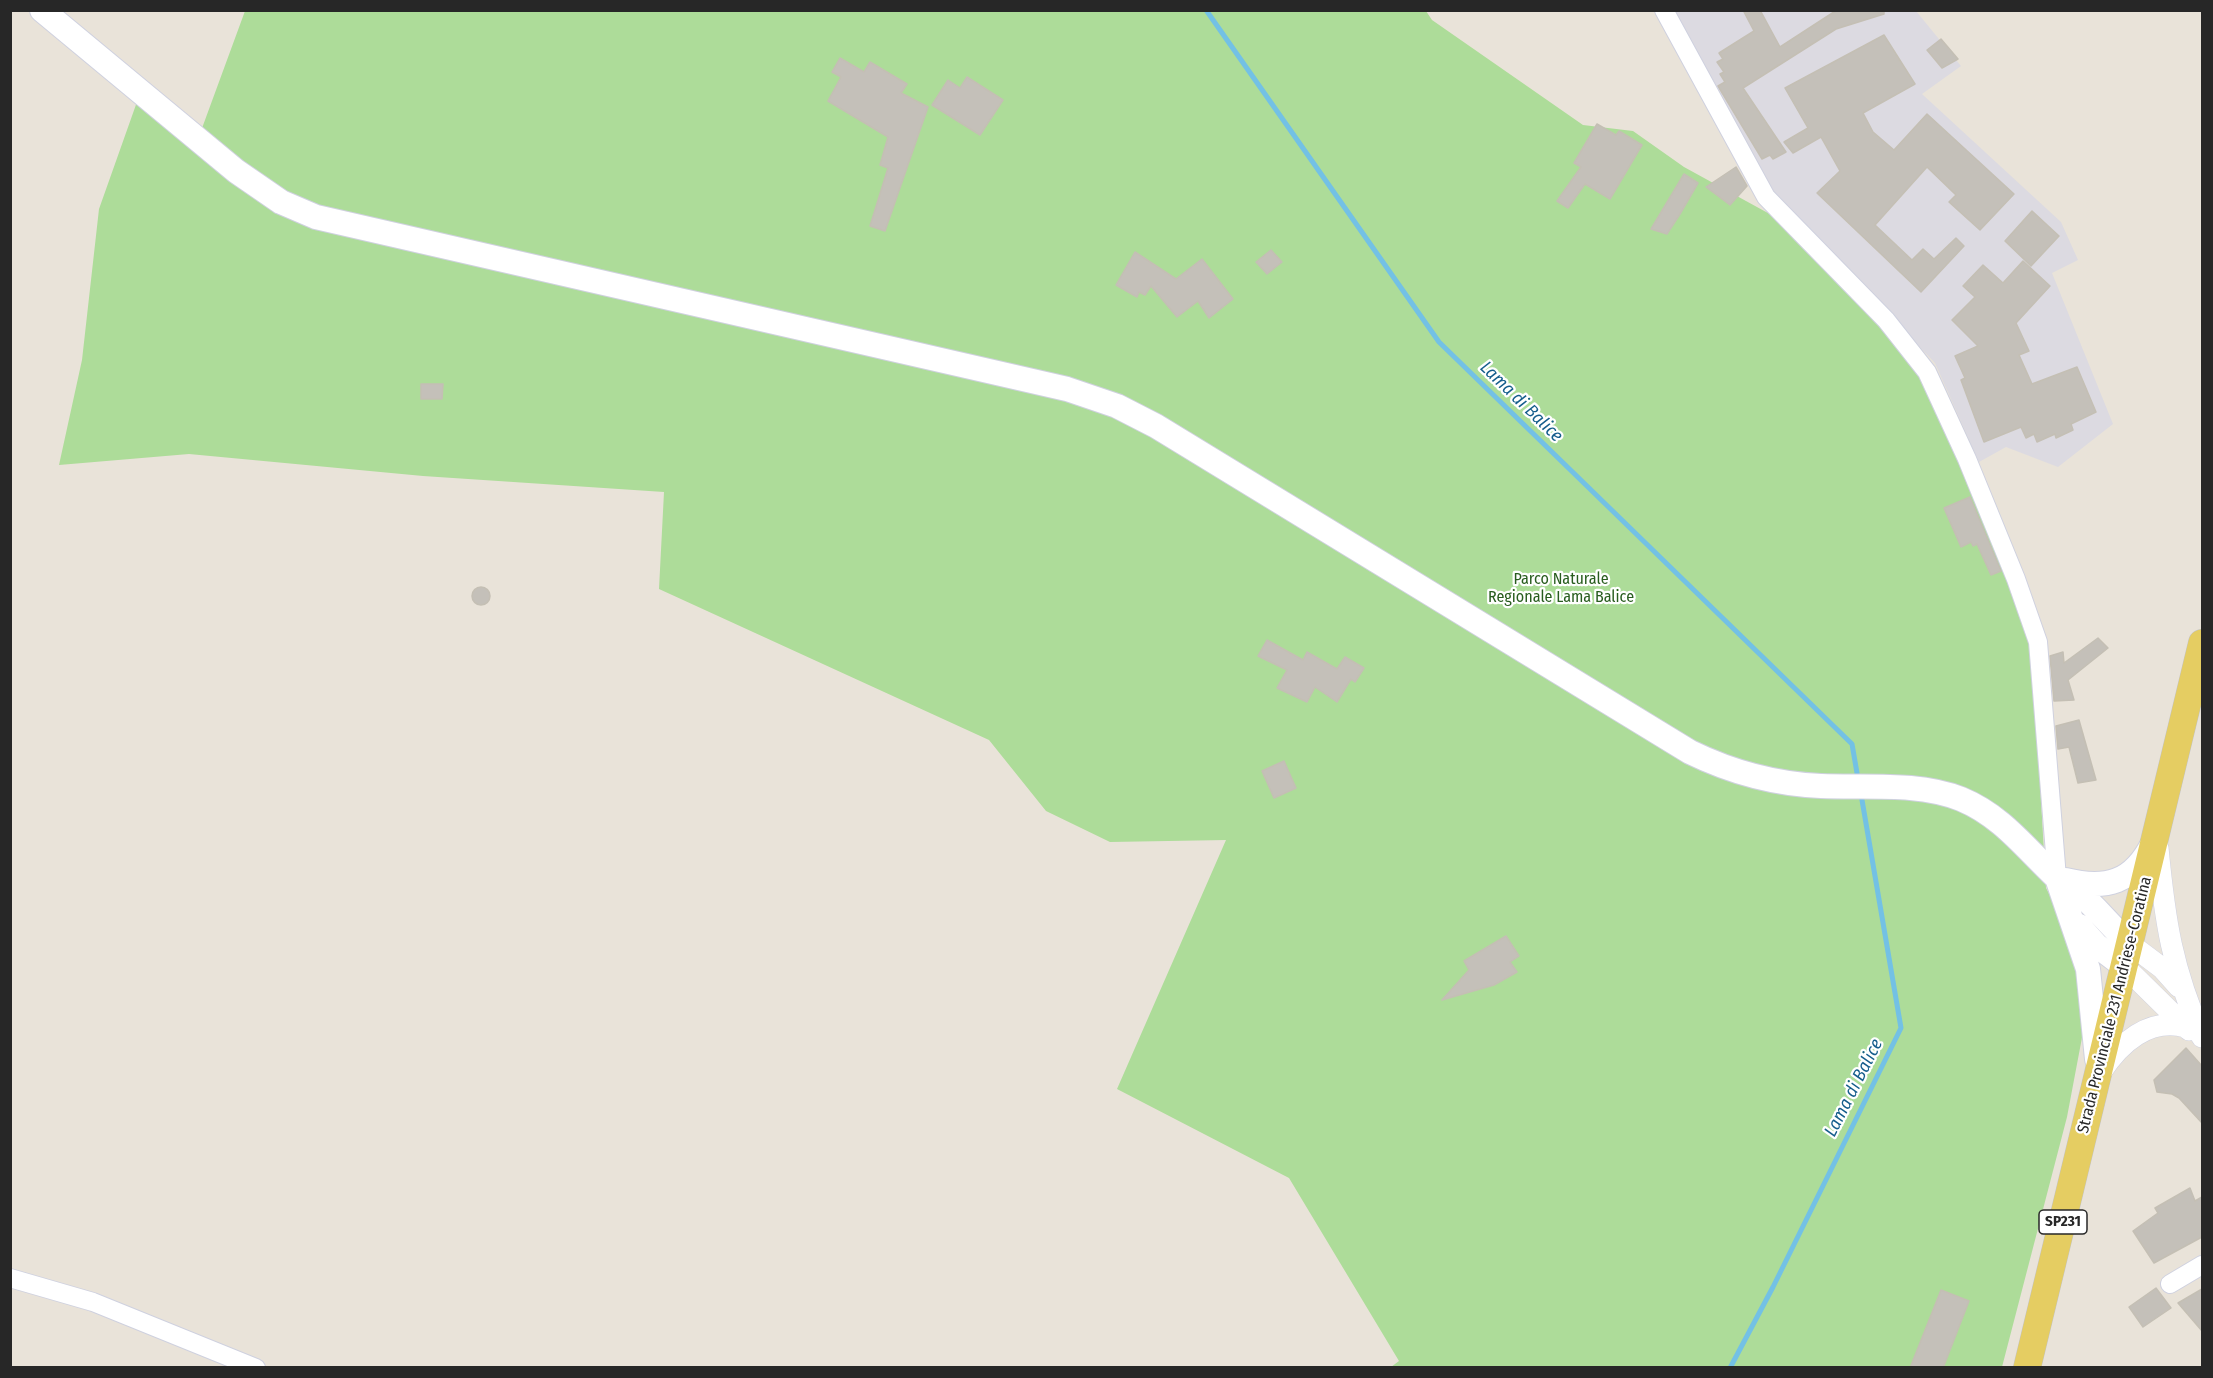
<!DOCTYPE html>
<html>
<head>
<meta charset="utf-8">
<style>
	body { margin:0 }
	#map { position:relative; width:2213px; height:1378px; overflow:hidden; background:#e9e3d9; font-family:"Fira Sans Condensed",sans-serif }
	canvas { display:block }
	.frame { position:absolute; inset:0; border:12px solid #272727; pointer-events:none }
</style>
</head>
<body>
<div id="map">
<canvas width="2213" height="1378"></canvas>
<div class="frame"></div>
</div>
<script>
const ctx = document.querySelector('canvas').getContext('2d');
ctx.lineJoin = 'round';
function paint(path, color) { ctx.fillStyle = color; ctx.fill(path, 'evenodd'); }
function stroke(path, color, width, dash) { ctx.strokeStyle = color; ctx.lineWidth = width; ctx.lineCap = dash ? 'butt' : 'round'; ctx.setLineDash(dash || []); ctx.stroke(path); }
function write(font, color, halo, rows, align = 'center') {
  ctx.font = font + ' "Fira Sans Condensed",sans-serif'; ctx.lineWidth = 4.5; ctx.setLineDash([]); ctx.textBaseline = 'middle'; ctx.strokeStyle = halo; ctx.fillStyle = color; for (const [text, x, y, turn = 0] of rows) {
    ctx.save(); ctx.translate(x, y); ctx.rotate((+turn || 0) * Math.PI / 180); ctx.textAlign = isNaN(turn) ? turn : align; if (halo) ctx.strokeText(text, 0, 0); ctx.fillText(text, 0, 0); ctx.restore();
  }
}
const industrial = new Path2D(`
	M1673,11h243l45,55 -39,28 139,128 17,38 -26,13 61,151 -55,43 -52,-20 -27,15 -44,-99 -169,-178z`);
const green = new Path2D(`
	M245,11h1181l6,9 151,105 50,6 51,36 93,51 133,123 121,284 15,263 27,51 11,88 -17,90 -65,250h-611l8,-6 -110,-183 -172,-89 109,-249 -116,2 -64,-31 -57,-71 -330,-151 5,-97 -241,-16 -234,-22 -130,11 23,-105 17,-151 39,-110 56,51z`);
const stream = new Path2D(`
	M1206,10l233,332 413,402 5,29
	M1730,1368l43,-81 128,-259 -39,-228`);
const building = new Path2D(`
	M1743,10h17l20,37 57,-37h47v4l-48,15 -93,59 43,64 -13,7 -3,-4 -8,4 -44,-73 7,-4 -5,-8 4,-2 -7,-10 6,-3 -4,-6 35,-22z
	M1884,35l31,49 -52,29 10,19 21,18 33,-36 87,80 -34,36 -31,-28 7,-7 -29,-28 -52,58 37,35 11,-11 11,10 22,-21 8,8 -43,46 -104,-99 23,-22 -19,-34 -28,16 -9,-11 24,-14 -23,-40z
	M1941,39l17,20 -16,9 -15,-18z
	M840,58l24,14 6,-10 37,22 -6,9 27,14 -43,124 -15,-5 18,-58 -8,-3 8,-28 -60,-36 13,-24 -9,-5z
	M967,77l36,23 -23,35 -48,-30 16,-25 12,8z
	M1597,124l19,11 3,-4 23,14 -32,54 -25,-15 -17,24 -11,-7 24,-34 -7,-4z
	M1736,167l11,19 -17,19 -24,-18z
	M1684,174l14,9 -18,31 -13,20 -16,-5z
	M2032,211l27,25 -28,30 -26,-25z
	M1271,250l11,12 -15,12 -11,-12z
	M1135,252l41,27 26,-20 31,40 -24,19 -11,-17 -21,16 -26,-31 -6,9 -6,-3 -2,5 -21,-12z
	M2023,261l27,25 -34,37 13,28 -10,4 13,29 45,-17 19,45 -25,12 2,6 -17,8 -1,-4 -18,8 -3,-8 -8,4 -5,-11 -37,15 -23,-62 4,-2 -10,-22 23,-10 -26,-26 23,-23 -12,-11 20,-21 20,18z
	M421,384h22l-1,15h-21z
	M1970,497l31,74 -10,4 -14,-31 -4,2 -2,-4 -10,5 -17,-39z
	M472 596a9 9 0 1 1 18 0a9 9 0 1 1-18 0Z
	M2098,638l10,10 -40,32 6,20 -20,1 -4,-45 13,-4 1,11z
	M1267,640l36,20 4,-8 30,17 8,-12 19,11 -9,14 -4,-3 -14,23 -22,-15 -8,15 -30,-14 10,-18 -29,-14z
	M2079,720l17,60 -18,3 -9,-36 -11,2 -2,-23z
	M1284,761l12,27 -22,10 -12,-27z
	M1506,936l13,20 -9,6 7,10 -23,13 -52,15 27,-30 -5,-9z
	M2186,1048l16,18v57l-23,-25 -7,-4 -15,-2 -3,-12z
	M2190,1188l5,13 7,-4v40l-48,26 -21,-32 25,-18 -3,-5z
	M2156,1288l15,20 -28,19 -14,-20z
	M2202,1289v42l-24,-28z
	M1941,1290l28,11 -26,67h-33z`);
const minor = new Path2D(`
	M1664,10l102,187 120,123 41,52 40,87 49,120 22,63 19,236
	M10,1278l83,24 163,66
	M2170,1284l32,-19`);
const tertiary = new Path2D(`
	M2158,848c7,74 14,120 44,189
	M2130,944l32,24 17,19
	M2125,967l64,63
	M2101,1072c19,-29 48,-55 85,-45`);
const secondary = new Path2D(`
	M42,10l194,161 45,31 35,15 751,172 50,17 39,20 534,326c43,21 84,32 131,34 46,2 97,-4 140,13 41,17 64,49 95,78 7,6 15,10 22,15 19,16 34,36 52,52
	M2057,878l31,91 9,90
	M2065,880c41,10 68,3 88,-37
	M2079,926l17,19 29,22`);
const primary = new Path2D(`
	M2027,1368l175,-725`);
const shields = [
	[2063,1222,48]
];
const shieldNames = [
	["SP231",2063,1222]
];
const parkNames = [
	["Parco Naturale",1561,580],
	["Regionale Lama Balice",1561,598]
];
const streetNames = [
	["Strada Provinciale 231 Andriese-Coratina",2115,1005,-76]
];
const waterNames = [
	["Lama di Balice",1521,402,44],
	["Lama di Balice",1854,1088,-63]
];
paint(industrial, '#dcdae1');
paint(green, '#addc99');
stroke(stream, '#73c1e5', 5);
paint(building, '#c4c0b9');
stroke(building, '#c4bfb4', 1.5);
stroke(minor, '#cfd1df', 20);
stroke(tertiary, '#cfd1df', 22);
stroke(secondary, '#cfd1df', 26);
stroke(primary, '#c3c3c3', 28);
stroke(minor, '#fff', 18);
stroke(tertiary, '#fff', 21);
stroke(secondary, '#fff', 24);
stroke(primary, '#e5cd62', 27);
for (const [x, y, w] of shields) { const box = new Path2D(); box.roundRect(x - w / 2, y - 12, w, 24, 4.5); ctx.fillStyle = '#fff'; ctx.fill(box); stroke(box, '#272727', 1.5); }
write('bold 15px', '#272727', null, shieldNames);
write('16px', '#285d1e', '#fff', parkNames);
write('16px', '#272727', '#fff', streetNames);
write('italic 18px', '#165e8c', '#fff', waterNames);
</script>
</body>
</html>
